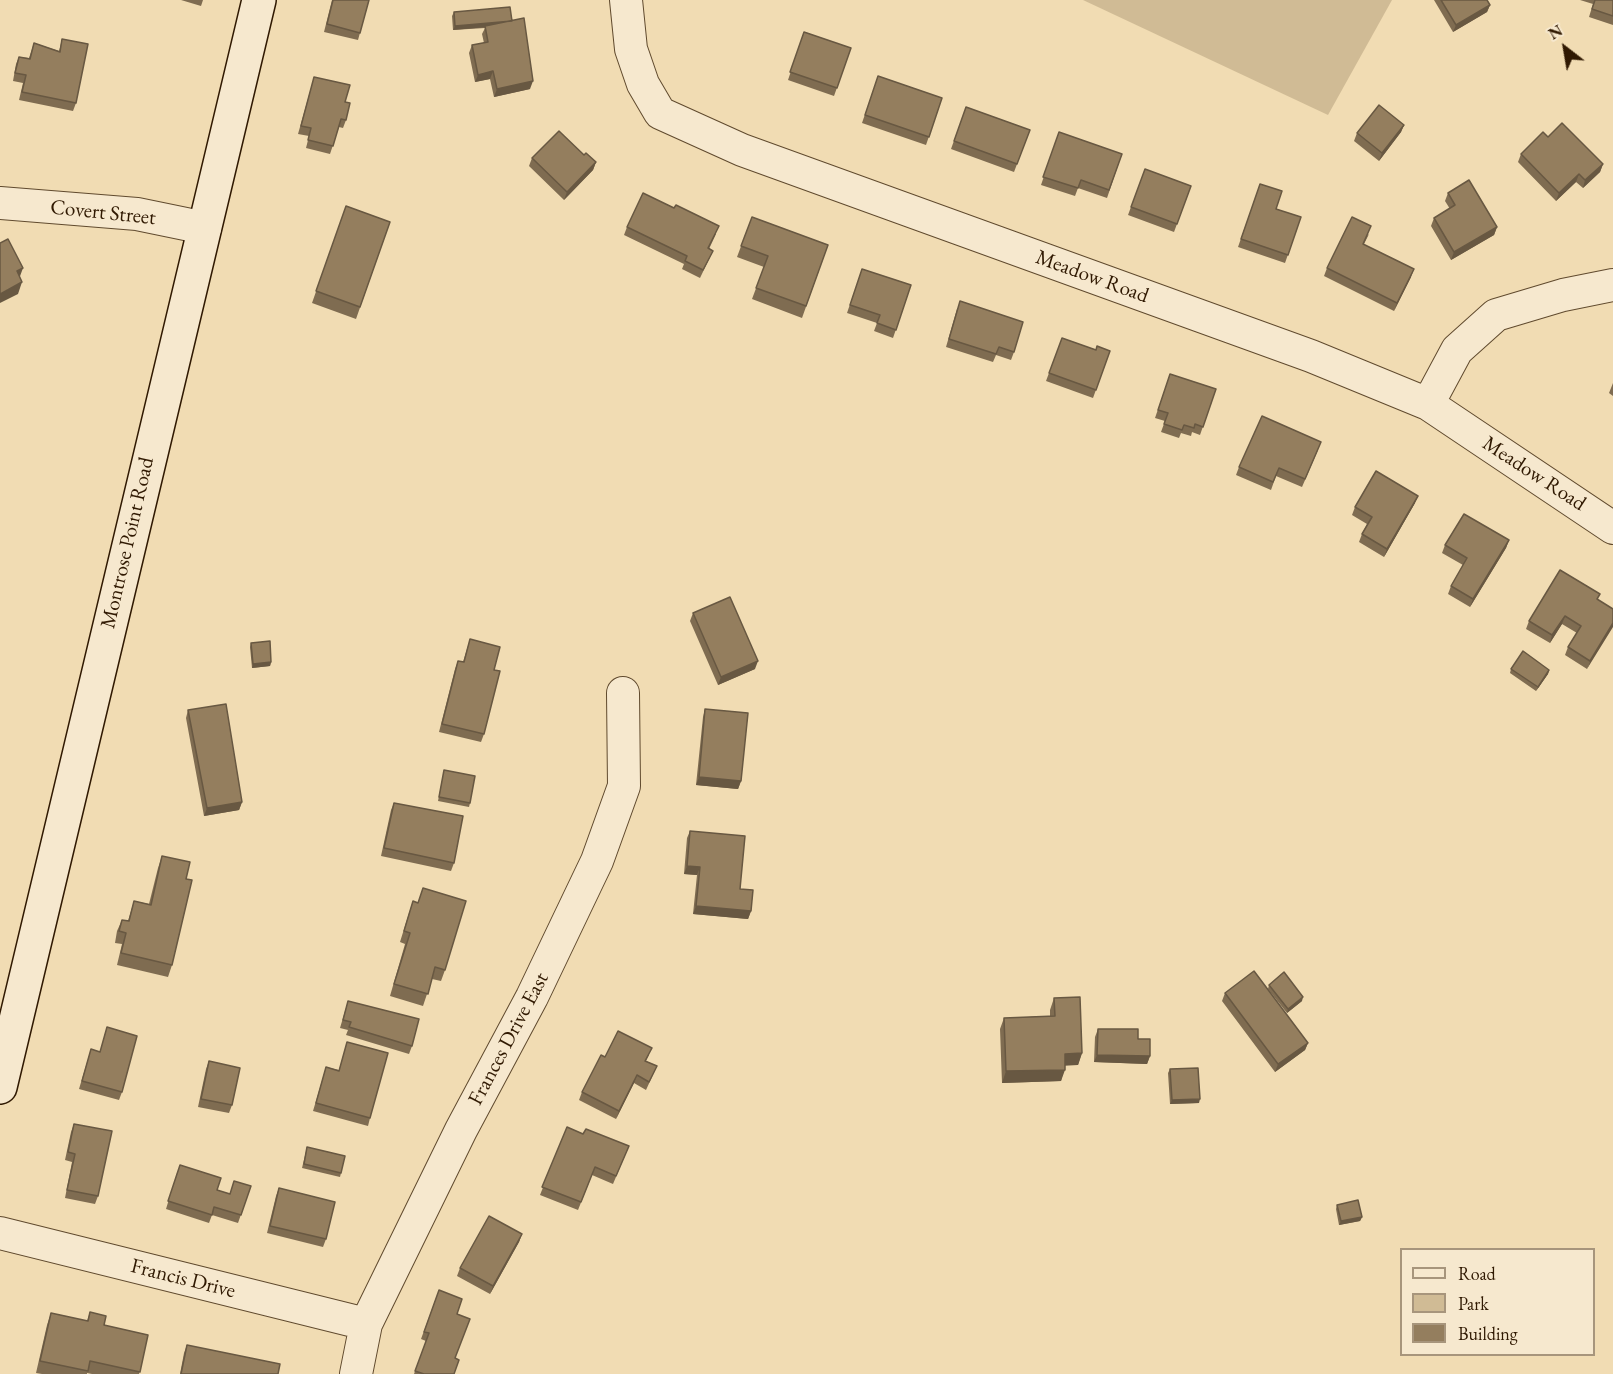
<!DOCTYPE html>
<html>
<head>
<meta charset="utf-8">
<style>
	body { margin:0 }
	#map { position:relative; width:1613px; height:1374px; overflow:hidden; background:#f1dcb3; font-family:"EB Garamond",serif }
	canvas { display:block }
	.legend { position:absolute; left:1400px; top:1248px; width:195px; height:108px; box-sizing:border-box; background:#f6e8ce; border:2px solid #a7957c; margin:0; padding:8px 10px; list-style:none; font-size:18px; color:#301902 }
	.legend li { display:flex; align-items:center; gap:12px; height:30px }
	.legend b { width:30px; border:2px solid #a7957c }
	.north { position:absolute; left:1535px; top:18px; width:60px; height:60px; -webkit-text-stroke:4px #f6e8ce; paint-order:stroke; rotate:329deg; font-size:16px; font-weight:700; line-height:24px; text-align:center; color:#301902 }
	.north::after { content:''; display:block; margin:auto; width:21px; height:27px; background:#301902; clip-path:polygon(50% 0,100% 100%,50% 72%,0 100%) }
</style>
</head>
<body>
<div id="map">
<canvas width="1613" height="1374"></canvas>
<ul class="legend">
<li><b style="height:8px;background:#f6e8ce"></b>Road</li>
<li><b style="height:16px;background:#d0bb95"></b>Park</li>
<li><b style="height:16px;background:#947e5e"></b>Building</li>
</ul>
<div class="north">N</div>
</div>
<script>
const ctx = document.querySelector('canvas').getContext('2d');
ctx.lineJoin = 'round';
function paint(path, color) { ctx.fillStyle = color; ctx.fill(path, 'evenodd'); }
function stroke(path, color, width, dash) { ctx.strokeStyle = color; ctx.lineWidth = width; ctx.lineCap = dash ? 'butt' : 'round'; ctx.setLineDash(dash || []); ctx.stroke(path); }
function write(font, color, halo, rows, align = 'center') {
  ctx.font = font + ' "EB Garamond",serif'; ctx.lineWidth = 4.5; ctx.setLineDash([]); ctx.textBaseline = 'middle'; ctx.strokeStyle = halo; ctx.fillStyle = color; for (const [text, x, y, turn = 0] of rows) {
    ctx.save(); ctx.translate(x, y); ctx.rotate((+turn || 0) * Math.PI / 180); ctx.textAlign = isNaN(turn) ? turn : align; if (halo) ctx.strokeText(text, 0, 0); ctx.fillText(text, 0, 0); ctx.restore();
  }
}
const green = new Path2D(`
	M1083,0h309l-64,115z`);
const street = new Path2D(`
	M626,0l5,49 12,35 17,29 82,37 569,206 117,48 185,124
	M0,203l137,11 68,14
	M1428,404l29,-54 39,-35 67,-20 50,-10
	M0,1233l366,91
	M356,1374l10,-50 95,-194 71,-133 65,-136 27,-75 -1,-93`);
const secondary = new Path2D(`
	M0,1087l259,-1087`);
const wall = new Path2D(`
	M181,0h22l-2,6z
	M332,0h37l-11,40 -34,-8z
	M1434,0h53l3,5 -3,7 -34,20z
	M1580,0h33v25l-24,-8 4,-13z
	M454,12l58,9 18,68 -36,8 -4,-18 -15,3 -6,-29 3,-8 12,-2 -2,-9 3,-6 -32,2 -1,-14z
	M804,32l47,16 -17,48 -46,-16z
	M62,39l14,64 -3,8 -54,-11 4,-17 -10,-2 3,-17 3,-7 10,1 5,-15 25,8z
	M878,76l64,22 -16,47 -64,-22z
	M314,77l31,25 1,18 -3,8 -4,-1 -9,27 -24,-6 3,-12 -11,-2z
	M966,107l64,23 -16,42 -63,-23z
	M1404,125l-3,7 -22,29 -25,-20 3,-8z
	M1059,132l63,22 -15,44 -29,-10 -3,8 -34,-11z
	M1548,137l55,27 -3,8 -17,16 -7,-6 -20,19 -38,-39 3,-8z
	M584,155l12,7 -3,8 -29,30 -35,-34 3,-8z
	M1145,169l46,17 -17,46 -46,-17z
	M1260,184l16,25 25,8 -16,46 -47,-16z
	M1448,193l49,34 -3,8 -43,25 -20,-34 3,-8 16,-9 -5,-8z
	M346,206l44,16 -34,97 -44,-16z
	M752,217l76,28 -26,73 -50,-19 12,-32 -27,-10z
	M627,227l89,7 -7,15 4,2 -13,27 -18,-9 2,-5 -60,-29z
	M1369,234l-5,10 47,33 -17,34 -70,-35 3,-8z
	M862,269l49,16 -18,53 -19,-7 3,-8 -30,-10z
	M957,309l57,43 -3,8 -15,-5 -3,7 -47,-15z
	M1062,338l34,12 14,1 -17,47 -47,-17z
	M1170,374l46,15 -16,46 -8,-3 -1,4 -10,-3 -2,5 -18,-6 4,-11 -10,-3z
	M1613,383v13l-4,-3z
	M1318,450l-16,37 -26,-11 -5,14 -35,-15 3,-8z
	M1415,503l-31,54 -25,-15 3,-8 5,-10 -15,-9 3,-8z
	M1509,540l-3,8 -36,59 -22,-13 3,-8 12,-21 -21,-12 3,-8z
	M1598,600l15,9 -26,60 -22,-14 3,-8 9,-14 -15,-9 -12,19 -24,-14 3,-8z
	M693,613l62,56 -37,16 -28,-64z
	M470,639l14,95 -3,8 -42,-10 16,-63 3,-8 5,1z
	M251,643l20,19 -1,4 -18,2 -2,-21z
	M1511,669l38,1 -1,4 -12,17 -26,-18z
	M705,709l36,72 -3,8 -42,-4 7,-68z
	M188,710l54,92 -3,8 -35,6 -18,-98z
	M444,770l26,33 -1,4 -31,-6z
	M394,803l60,60 -3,8 -70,-15 10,-46z
	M690,831l50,58 11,22 -3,8 -55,-5 4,-39 -13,-1 3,-36z
	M162,856l24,23 -14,86 -4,12 -51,-12 5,-21 -7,-1 2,-12 5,-11 6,1 6,-20 15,3 9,-36z
	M423,888l22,82 -4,11 -9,-2 -9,27 -33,-10 15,-52 -5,-2 9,-29 4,-12 5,2z
	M1269,985l33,16 -15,12 -19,-24z
	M1225,993l83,50 -3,7 -30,22 -53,-71z
	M1054,998l28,55 -4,12h-13l-4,16 -59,2 -2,-54 4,-11 46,-2v-6z
	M348,1001l64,45 -3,8 -63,-19 2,-5 -8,-2z
	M107,1027l15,65 -3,8 -40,-11 12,-40 9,3z
	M1098,1029l52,27 -3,8 -53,-2 1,-25z
	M347,1042l23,76 -2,8 -55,-15 13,-44 13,3z
	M649,1055l-3,6 11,5 -11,24 -12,-7 -18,36 -37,-19 3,-8 23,-35z
	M209,1061l23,44 -3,8 -31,-6 8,-38z
	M1170,1069l29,34 -29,1 -2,-31z
	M74,1124l24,72 -3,8 -30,-6 7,-36 -7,-2 6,-28z
	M567,1127l16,7 46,12 -16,38 -21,-9 -14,35 -38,-15z
	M307,1147l34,26 -1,4 -38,-9z
	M177,1173l40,17 13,4 21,-8 -13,37 -26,-8 -3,8 -43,-14z
	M279,1188l47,51 -3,8 -56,-14 9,-37z
	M1337,1205l25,12 -2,4 -21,4 -3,-16z
	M522,1234l-3,8 -29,52 -33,-18 3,-8z
	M439,1290l18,24 -2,44 -1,16h-40l12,-33 -5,-2z
	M90,1312l14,13 44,10 -9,39h-47l-5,-1v1h-45l-6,-1 11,-48 4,-12 36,8z
	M187,1345l91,29h-98l4,-21z`);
const shadedWall = new Path2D(`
	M1490,5l-3,7 -34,20 3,-7z
	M512,21l-2,4 -57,5 2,-4z
	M493,71l-3,8 -15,3 3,-7z
	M533,81l-3,8 -36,8 3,-8z
	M1404,125l-3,7 -22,29 3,-8z
	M596,162l-3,8 -29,30 3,-8z
	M1603,164l-3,8 -17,16 2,-8z
	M1579,174l-3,8 -20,19 3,-8z
	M1497,227l-3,8 -43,25 3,-8z
	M23,268l-4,11 -2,-8z
	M1414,269l-3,8 -17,34 3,-8z
	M22,282l-4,12 -18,9v-9z
	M1418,496l-3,7 -31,54 3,-8z
	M1509,540l-3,8 -36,59 3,-8z
	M1565,616l-3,8 -12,19 2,-8z
	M1613,623v4l-26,42 3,-8z
	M758,661l-3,8 -37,16 3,-8z
	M271,662l-1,4 -18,2 1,-4z
	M1549,670l-1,4 -12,17 2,-4z
	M699,777l42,4 -3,8 -42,-4z
	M242,802l-3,8 -35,6 3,-8z
	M687,866l13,1 -3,8 -13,-1z
	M696,906l55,5 -3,8 -55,-5z
	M1303,997l-1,4 -15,12 1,-4z
	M1308,1043l-3,7 -30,22 3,-8z
	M1082,1053l-4,12 -18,1 5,-12z
	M1097,1055l53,1 -3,8 -53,-2z
	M1065,1070l-4,11 -59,2 4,-12z
	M637,1075l-3,8 -18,36 3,-8z
	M1200,1099l-1,4 -29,1 2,-4z
	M1362,1217l-2,4 -21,4 2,-4z
	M522,1234l-3,8 -29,52 3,-8z`);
const building = new Path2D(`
	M333,0h36l-9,33 -33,-9z
	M1441,0h46l3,5 -34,20z
	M1595,0h18v16l-21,-7z
	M510,7l2,14 -57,5 -1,-14z
	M524,18l9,63 -36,8 -4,-18 -15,4 -6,-30 16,-3 -3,-16z
	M804,32l47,16 -14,40 -47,-16z
	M62,39l26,5 -12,59 -54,-11 4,-17 -11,-2 4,-16 11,2 4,-16 26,9z
	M878,76l64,22 -13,39 -64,-22z
	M314,77l36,8 -5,17 5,1 -4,17 -5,-1 -8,27 -25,-6 3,-12 -10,-2z
	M1379,105l25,20 -22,28 -25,-20z
	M966,107l64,23 -13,34 -63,-23z
	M1562,123l41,41 -18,16 -6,-6 -20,19 -38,-39 22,-22 5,5z
	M559,131l25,24 2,-2 10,9 -29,30 -35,-34z
	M1059,132l63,22 -13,36 -28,-10 -3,8 -35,-11z
	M1145,169l46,17 -14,38 -46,-17z
	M1469,180l28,47 -43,25 -20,-34 21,-13 -7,-12z
	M1260,184l22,7 -6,18 25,8 -13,38 -47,-16z
	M643,193l31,15 2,-3 43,21 -11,22 5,3 -10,19 -18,-9 2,-5 -60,-29z
	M346,206l44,16 -30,85 -44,-16z
	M752,217l76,28 -22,61 -50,-18 12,-32 -27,-10z
	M1352,217l19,9 -8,18 51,25 -17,34 -70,-35z
	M8,239l15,29 -6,3 5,11 -22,12v-51z
	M862,269l49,16 -15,45 -19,-7 3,-8 -30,-10z
	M960,301l63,21 -9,30 -15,-5 -3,7 -47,-15z
	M1062,338l34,12 1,-4 13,5 -14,39 -47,-17z
	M1170,374l46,15 -13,38 -8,-3 -1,4 -10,-3 -2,5 -18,-6 4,-11 -10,-3z
	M1262,416l59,26 -16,37 -26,-11 -6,14 -34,-15z
	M1376,471l42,25 -31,53 -25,-15 10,-17 -17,-10z
	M1464,514l45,26 -36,59 -22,-13 16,-28 -22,-13z
	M1560,570l40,24 -3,5 16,10v14l-23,38 -22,-14 13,-21 -16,-10 -13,19 -23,-14z
	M730,597l28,64 -37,16 -28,-64z
	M470,639l30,8 -6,23 6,1 -16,63 -42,-10 16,-63 6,1z
	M270,641l1,21 -18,2 -2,-21z
	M1523,651l26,19 -11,17 -27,-18z
	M226,704l16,98 -35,6 -19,-98z
	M705,709l43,4 -7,68 -42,-4z
	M444,770l31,6 -5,27 -31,-6z
	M394,803l69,13 -9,47 -70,-15z
	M690,831l55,5 -5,53 13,1 -2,21 -55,-5 4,-39 -13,-1z
	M162,856l28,6 -4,17 6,1 -20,85 -51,-12 5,-20 -7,-2 3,-11 7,1 5,-20 17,4z
	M423,888l43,13 -21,69 -10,-3 -7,27 -34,-10 16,-51 -6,-2 9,-30 5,2z
	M1254,971l54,72 -30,21 -53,-71z
	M1284,972l19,25 -15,12 -19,-24z
	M1080,997l2,56 -17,1v16l-59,1 -2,-53 51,-2 -1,-18z
	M348,1001l71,18 -7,27 -63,-19 2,-5 -8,-2z
	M107,1027l30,9 -15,56 -40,-11 9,-32 9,3z
	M1098,1029h40v10h12v17l-53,-1z
	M618,1031l34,17 -7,13 12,5 -8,16 -12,-7 -18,36 -37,-19 19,-37 4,2z
	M347,1042l41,11 -18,65 -54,-15 10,-36 13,4z
	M209,1061l31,7 -8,37 -31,-6z
	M1198,1068l2,31 -28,1 -2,-31z
	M74,1124l38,7 -14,65 -31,-6 8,-36 -7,-2z
	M567,1127l16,7 3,-5 43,17 -13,30 -21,-9 -14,35 -39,-15z
	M307,1147l38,9 -4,17 -37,-9z
	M180,1165l41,13 -4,12 13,4 4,-13 17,5 -10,29 -27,-8 -2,8 -44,-14z
	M279,1188l56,14 -9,37 -56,-13z
	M1358,1200l4,17 -21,4 -4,-16z
	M489,1216l33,18 -29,52 -33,-18z
	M439,1290l23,9 -5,15 13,5 -15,39 4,2 -5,14h-30l-9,-3 14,-38 -5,-1z
	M90,1312l16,4 -2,9 44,10 -8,37 -50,-11 -2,10 -48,-10 11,-48 37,8z
	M187,1345l93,19 -2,10h-97z`);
const streetNames = [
	["Covert Street",103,213,6],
	["Meadow Road",1092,277,20],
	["Meadow Road",1534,474,33],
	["Montrose Point Road",128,543,-77],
	["Frances Drive East",509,1039,-62],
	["Francis Drive",183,1279,14]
];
paint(green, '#d0bb95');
stroke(street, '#604a2e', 34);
stroke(secondary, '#301902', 36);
stroke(street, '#f6e8ce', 32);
stroke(secondary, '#f6e8ce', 33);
paint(wall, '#7f6c51');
paint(shadedWall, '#685842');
paint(building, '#947e5e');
stroke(building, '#685842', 1.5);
write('21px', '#301902', '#f6e8ce', streetNames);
</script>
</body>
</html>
